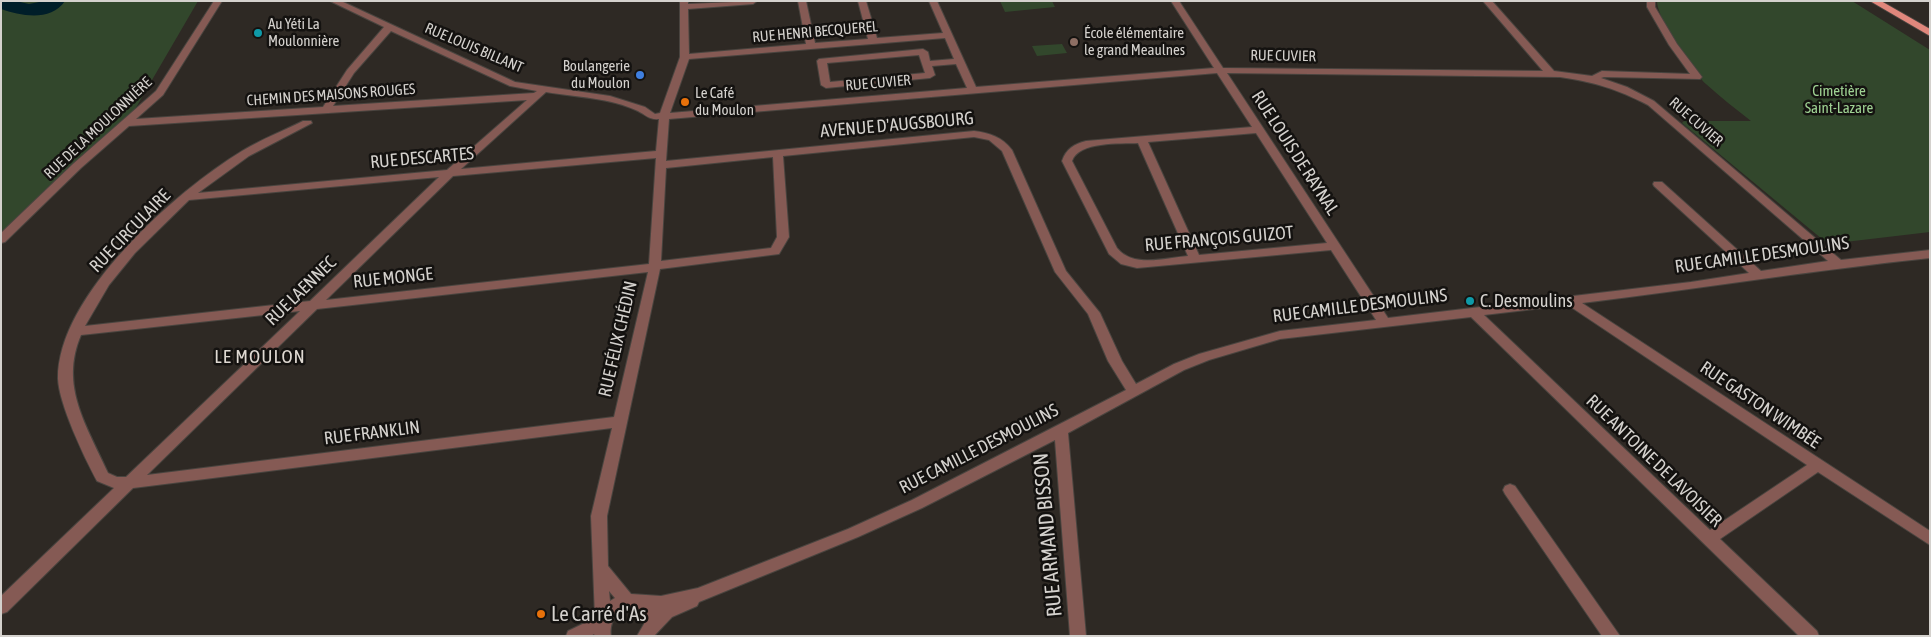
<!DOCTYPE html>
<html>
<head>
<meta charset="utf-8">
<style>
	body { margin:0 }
	#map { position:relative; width:1931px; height:637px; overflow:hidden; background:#2e2924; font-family:"Asap Condensed",sans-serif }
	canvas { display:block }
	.frame { position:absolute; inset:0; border:2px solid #d4d1cd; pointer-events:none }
</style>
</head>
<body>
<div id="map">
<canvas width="1931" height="637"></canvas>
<div class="frame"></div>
</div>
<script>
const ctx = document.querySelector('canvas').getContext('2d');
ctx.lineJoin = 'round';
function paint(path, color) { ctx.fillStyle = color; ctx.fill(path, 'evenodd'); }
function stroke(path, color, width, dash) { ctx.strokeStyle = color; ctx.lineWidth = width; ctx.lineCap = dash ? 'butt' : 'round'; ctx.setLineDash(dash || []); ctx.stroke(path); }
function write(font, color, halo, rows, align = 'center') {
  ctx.font = font + ' "Asap Condensed",sans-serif'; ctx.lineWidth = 5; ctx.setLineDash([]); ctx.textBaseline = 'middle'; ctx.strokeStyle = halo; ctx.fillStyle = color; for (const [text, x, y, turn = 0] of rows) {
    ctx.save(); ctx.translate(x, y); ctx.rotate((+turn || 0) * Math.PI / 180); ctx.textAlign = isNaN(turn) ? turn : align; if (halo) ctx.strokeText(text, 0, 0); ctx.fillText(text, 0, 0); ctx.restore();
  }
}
const green = new Path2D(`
	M1,1h197l-71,122 -126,116z
	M1000,1h52l3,6 -50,5z
	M1657,1h195l78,49v182l-102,12 -146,-121 2,-2h67c-15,-12 -31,-24 -45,-37 -13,-12 -49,-66 -49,-83z
	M1062,44l5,9 -30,3 -5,-10z`);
const river = new Path2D(`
	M1,1h15l13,3 15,-3h21c-14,21 -44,15 -64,8z`);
const minor = new Path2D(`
	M214,1h8l-59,94 -27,24 187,-12 24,-37 37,-43 -54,-26h11l174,81 95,14 35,11 10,7 5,-1 20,-56v-56h8v3l69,-3 -4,3 -65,5 1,45 117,-10 -8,-43h8l9,42 53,-4 -10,-38h8l11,37 66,-5 -14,-32h8l39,86 238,-19 -43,-67h8l44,67 320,3 -60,-70h9l62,70 38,5 10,-5 88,3 -21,-29 -22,-38v-6h8v6l22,37 25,33 -2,2 -96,-2 -3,1 26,9 27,14 187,159 89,-10v8c-116,12 -232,31 -348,45l348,228v14l-112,-73 -98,67 97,92 2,5h-20l-328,-319 -191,22 -71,21 -25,10 -116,63 18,203h-16l-15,-196 -133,68 -64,29 -159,65 -2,4 -25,11 -18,19h-17l7,-12v-10c-17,-16 -36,2 -33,22h-16l-1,-2 -3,2h-25l2,-5 27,-13 -4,-102 21,-88 -479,60 -126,124 -6,2v-18l113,-108 -17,-7c-13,-24 -38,-77 -39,-102 -1,-83 118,-188 184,-228 20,-12 41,-20 61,-30h8l1,2 -63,33 -51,37 249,-23 80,-70 -398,26 -48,42 -76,74 -4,1v-10l72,-69 83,-73zM391,31l119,55 27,5 -3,2 -201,13 21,-33zM945,38l9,21 -24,2 -2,-9 -5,-3 -104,10 -2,2 4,24 5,3 104,-10 5,-3 -3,-9 24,-2 11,24 -297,25 19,-54zM919,55l6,18 -95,9 -3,-19zM1217,73l35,54 -166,14c-12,3 -20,8 -24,20l47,93 12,10 16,4 194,-18 45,70 -96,11 -81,23 -25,10 -38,20 -14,-23 -22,-48 -34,-42 -54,-121c-10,-13 -22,-17 -38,-19l-308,30 3,-42zM1227,73l333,4c34,5 57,12 88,28l180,156 -67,10 -99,-89h-8l-1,2 1,2 95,87 -58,9 -303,36zM546,92c30,5 65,6 92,19 8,4 11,9 21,8l-3,32 -195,18zM1256,133l71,110 -128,12 -51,-113zM974,137l15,3 13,11 53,121 33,42 20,47 18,29 -214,110 -64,29 -150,59 -37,8 -30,-2 -23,-28 -1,-50 53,-247 119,-15 10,-17 -6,-81zM1138,143l50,113c-23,2 -55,12 -71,-8l-45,-87c7,-20 48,-17 66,-18zM773,157l4,80 -6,11 -110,13 5,-93zM656,158l-7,106 -323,36 127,-124zM439,177l-129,124 -225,25 24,-41 26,-32 54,-53zM648,272l-34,145 -467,58 170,-166zM1568,305l239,160 -97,65 -226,-215zM300,311l-174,166h-9l-9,-4c-21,-47 -49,-87 -27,-138zM609,591l6,7 -5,3z
	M1510,484l5,2 105,150h-18l-97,-142 -2,-4 2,-4z`);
const major = new Path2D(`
	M1870,1h11l49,28v7z`);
const markers = [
	[258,33,5,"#0f9aa8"],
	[1074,42,5,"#8d6e63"],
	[640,75,5,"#3f7fe0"],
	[685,102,5,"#e8710a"],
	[1470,301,5,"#0f9aa8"],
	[541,614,5,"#e8710a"]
];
const farPoinames = [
	["Au Yéti La",268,24],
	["Moulonnière",268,41],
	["École élémentaire",1084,33],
	["le grand Meaulnes",1084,50],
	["Boulangerie",630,66,"right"],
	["du Moulon",630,83,"right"],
	["Le Café",695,93],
	["du Moulon",695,110]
];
const farStreetnames = [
	["RUE HENRI BECQUEREL",815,32,-5],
	["RUE LOUIS BILLANT",474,48,23],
	["RUE CUVIER",1283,56,1],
	["RUE CUVIER",878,83,-5],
	["CHEMIN DES MAISONS ROUGES",331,95,-4],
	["RUE CUVIER",1696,122,41],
	["RUE DE LA MOULONNIÈRE",98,128,-43]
];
const farParknames = [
	["Cimetière",1839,91],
	["Saint-Lazare",1839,108]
];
const streetNames = [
	["AVENUE D'AUGSBOURG",897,125,-5],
	["RUE LOUIS DE RAYNAL",1295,153,57],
	["RUE DESCARTES",422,158,-5],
	["RUE CIRCULAIRE",130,231,-46],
	["RUE FRANÇOIS GUIZOT",1219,239,-5],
	["RUE CAMILLE DESMOULINS",1762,255,-8],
	["RUE MONGE",393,278,-6],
	["RUE LAENNEC",301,291,-44],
	["RUE CAMILLE DESMOULINS",1360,306,-7],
	["RUE FÉLIX CHÉDIN",618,339,-77],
	["RUE GASTON WIMBÉE",1760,405,34],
	["RUE FRANKLIN",372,433,-7],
	["RUE CAMILLE DESMOULINS",979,449,-27],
	["RUE ANTOINE DE LAVOISIER",1654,461,44]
];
const poiNames = [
	["C. Desmoulins",1480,301]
];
const neighbourhoodNames = [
	["LE MOULON",260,357]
];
const nearStreetnames = [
	["RUE ARMAND BISSON",1048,535,-95]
];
const nearPoinames = [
	["Le Carré d'As",551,614]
];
paint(green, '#32472c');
paint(river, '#001e29');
stroke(minor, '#49443f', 2);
stroke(major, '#49443f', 2);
paint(minor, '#855a54');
paint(major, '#e0877c');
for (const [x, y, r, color] of markers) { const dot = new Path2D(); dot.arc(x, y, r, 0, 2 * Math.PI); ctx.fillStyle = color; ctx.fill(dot); stroke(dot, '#141210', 2); }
write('15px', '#d4d1cd', '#141210', farPoinames, 'left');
write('15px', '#d4d1cd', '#141210', farStreetnames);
write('15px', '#9fd293', '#141210', farParknames);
write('18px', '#d4d1cd', '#141210', streetNames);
write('18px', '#d4d1cd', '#141210', poiNames, 'left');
ctx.letterSpacing = '1px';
write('19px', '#dfd9d2', '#141210', neighbourhoodNames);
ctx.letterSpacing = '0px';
write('21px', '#d4d1cd', '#141210', nearStreetnames);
write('21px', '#d4d1cd', '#141210', nearPoinames, 'left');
</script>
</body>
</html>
